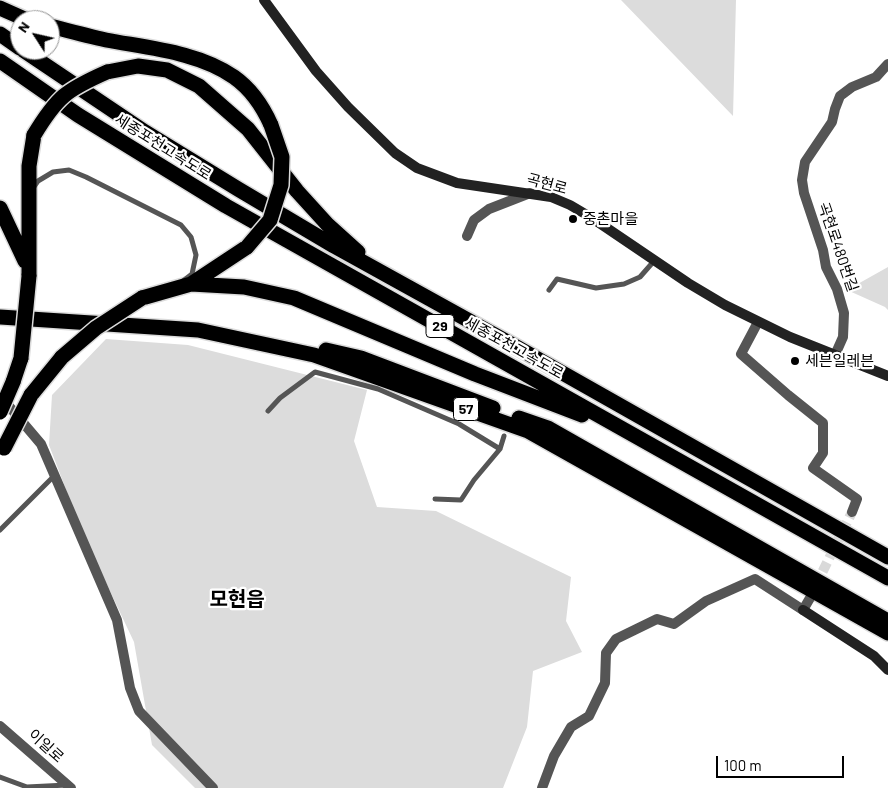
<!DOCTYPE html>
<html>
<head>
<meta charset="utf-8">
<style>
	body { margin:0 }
	#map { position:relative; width:888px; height:788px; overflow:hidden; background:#fff; font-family:Barlow,sans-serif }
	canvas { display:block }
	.north { position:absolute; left:10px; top:10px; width:50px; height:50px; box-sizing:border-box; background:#fff; border:1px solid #999; border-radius:50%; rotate:305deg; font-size:14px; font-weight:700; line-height:20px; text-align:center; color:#000 }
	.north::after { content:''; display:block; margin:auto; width:18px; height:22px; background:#000; clip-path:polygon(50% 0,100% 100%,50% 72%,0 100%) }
	.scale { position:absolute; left:716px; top:756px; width:128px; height:22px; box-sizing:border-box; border:2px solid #000; border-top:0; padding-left:6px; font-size:15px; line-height:18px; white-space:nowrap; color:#000; -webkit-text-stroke:4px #fff; paint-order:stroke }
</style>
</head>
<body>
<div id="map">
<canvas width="888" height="788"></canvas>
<div class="north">N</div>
<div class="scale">100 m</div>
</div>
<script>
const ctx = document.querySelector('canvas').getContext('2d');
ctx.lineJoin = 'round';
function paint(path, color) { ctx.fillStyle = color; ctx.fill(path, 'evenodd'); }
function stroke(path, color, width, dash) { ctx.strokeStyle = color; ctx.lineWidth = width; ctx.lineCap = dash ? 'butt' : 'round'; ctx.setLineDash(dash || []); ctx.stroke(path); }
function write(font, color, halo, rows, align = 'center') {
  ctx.font = font + ' Barlow,"Noto Sans KR",sans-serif'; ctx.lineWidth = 4.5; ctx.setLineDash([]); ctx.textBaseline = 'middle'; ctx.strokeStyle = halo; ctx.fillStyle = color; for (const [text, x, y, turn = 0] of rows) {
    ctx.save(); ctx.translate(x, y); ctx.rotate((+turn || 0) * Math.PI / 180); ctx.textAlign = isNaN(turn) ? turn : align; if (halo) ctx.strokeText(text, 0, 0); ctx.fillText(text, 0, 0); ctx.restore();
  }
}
const green = new Path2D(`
	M621,0h115l-3,116z
	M888,267v43l-3,-3 -38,-17z
	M106,339l82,6 179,45 -13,51 23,66 59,4 135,66 -5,44 16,31 -49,19 -6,56 -24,61h-308l-43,-43 -18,-103 -51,-108 -34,-89 3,-50z`);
const streetTunnel = new Path2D(`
	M816,585l36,-73`);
const lane = new Path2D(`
	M33,188l5,-7 15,-9 16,-2 17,7 95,48 10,12 5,18 -4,19 -9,7
	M549,290l8,-11 39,9 28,-4 16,-7 14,-16
	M268,411l12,-13 35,-26 63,17 81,35 41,25 4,-13
	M435,499l26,1 13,-20 26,-31
	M0,530l54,-54
	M0,777l27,10 40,-2`);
const street = new Path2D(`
	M467,236l7,-16 15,-11 41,-16
	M758,322l-17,32 47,41 35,28v30l-10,15 44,31 -5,13
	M835,355l8,-18 1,-24 -7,-24 -11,-22 -3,-17 -19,-57 -2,-13 3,-18 27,-40 3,-13 5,-13 12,-9 24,-10 12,-13
	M2,398l39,46 76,176 13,68 9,23 74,77
	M0,726l71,62
	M542,788l12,-32 17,-29 18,-11 16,-33 1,-30 10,-14 41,-20 17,5 32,-23 49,-22 48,31 7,-12`);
const secondary = new Path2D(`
	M264,0l52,71 32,36 47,46 22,15 40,15 94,14 19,8 22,13 96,65 37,22 65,32 98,39
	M803,610l71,46 14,14`);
const highway = new Path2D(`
	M0,8l27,12
	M50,26c19,5 37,10 56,14 42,8 92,12 128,37 17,12 29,30 37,48
	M0,34l20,14
	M23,50l122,82 93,57 96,57 179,99 375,212
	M0,61l78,54 148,91 662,372
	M107,72l31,-6 29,4 32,16 49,43 49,62 30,33 31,28
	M0,208l25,53
	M29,276v-110l5,-31
	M191,284l56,-37
	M142,298l49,-14 53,3 50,11 181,76 107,41
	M0,317l198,13 116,25 214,76 360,202
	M326,350l35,8 132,50
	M13,382l8,-24
	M31,395l31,-38
	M519,418l29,10 340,193`);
const highwayBridge = new Path2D(`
	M34,135c23,-38 32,-45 73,-63
	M247,247l23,-27 11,-35 1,-28 -11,-32
	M62,357l34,-29 46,-30
	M21,358l8,-82
	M0,412l13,-30
	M4,448l27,-53`);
const markers = [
	[573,219,5,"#000"],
	[795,361,5,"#000"]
];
const shields = [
	[440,326,28],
	[466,409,25]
];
const shieldNames = [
	["29",440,326],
	["57",466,409]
];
const streetNames = [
	["세종포천고속도로",163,147,32],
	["곡현로",547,184,15],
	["곡현로480번길",838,247,71],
	["세종포천고속도로",514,348,29],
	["이일로",46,746,42]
];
const poiNames = [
	["중촌마을",583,219],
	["세븐일레븐",805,361]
];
const districtNames = [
	["모현읍",237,599]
];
paint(green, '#dcdcdc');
stroke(streetTunnel, '#d9d9d9', 10, [10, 5]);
stroke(highway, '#dbdbdb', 18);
stroke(lane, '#555', 5);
stroke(street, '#555', 10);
stroke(secondary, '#222', 10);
stroke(highway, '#000', 15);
stroke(highwayBridge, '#dbdbdb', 18, []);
stroke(highwayBridge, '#000', 15);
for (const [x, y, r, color] of markers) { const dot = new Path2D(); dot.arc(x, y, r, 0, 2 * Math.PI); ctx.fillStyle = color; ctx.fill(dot); stroke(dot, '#fff', 2); }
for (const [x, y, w] of shields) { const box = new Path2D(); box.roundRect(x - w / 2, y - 11.5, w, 23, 4); ctx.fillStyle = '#fff'; ctx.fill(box); stroke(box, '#000', 1); }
write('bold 14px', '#000', null, shieldNames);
write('15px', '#000', '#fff', streetNames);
write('15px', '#000', '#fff', poiNames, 'left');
write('bold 20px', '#000', '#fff', districtNames);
</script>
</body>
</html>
